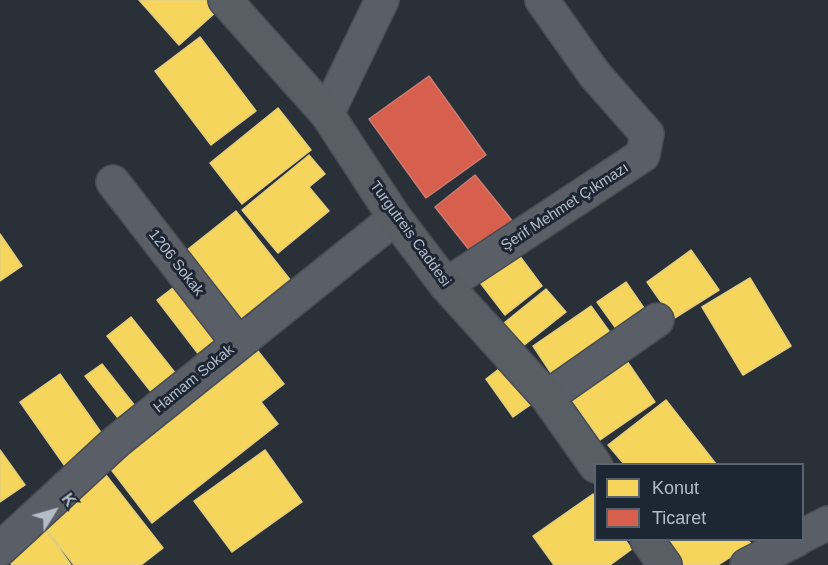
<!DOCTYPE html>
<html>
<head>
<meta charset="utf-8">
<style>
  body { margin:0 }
  #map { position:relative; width:828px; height:565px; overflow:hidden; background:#2a3038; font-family:Helvetica,sans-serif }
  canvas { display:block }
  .legend { position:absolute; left:594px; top:463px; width:210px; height:78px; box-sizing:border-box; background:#1d2633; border:2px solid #59626f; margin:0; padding:8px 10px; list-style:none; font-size:18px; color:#b4bcc9 }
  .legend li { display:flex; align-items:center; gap:12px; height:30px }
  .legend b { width:30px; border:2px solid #59626f }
  .north { position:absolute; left:24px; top:481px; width:60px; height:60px; -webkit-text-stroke:4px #1d2633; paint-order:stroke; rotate:53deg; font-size:16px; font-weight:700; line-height:24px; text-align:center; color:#b4bcc9 }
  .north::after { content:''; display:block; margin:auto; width:21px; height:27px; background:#b4bcc9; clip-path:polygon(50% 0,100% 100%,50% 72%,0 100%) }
</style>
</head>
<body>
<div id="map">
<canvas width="828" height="565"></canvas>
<ul class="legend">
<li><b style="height:16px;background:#f6d55c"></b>Konut</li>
<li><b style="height:16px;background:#d6604d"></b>Ticaret</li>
</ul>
<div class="north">K</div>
</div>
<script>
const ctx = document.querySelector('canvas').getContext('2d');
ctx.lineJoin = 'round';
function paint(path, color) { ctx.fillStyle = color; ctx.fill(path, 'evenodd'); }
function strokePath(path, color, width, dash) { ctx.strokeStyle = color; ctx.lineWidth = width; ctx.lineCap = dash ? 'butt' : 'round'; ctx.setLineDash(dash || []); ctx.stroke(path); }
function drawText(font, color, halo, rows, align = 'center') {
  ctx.font = font + ' Helvetica,sans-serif'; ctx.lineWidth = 6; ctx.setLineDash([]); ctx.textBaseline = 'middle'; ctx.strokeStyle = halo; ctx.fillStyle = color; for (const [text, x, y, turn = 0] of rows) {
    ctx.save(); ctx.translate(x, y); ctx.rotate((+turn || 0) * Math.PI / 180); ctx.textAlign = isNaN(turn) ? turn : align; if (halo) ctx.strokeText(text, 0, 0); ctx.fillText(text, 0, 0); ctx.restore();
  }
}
const homes = new Path2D(`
  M139,0h67l10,12 -37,33z
  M200,37l56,74 -45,34 -56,-74z
  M278,108l33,42 -69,54 -32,-41z
  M309,155l16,19 -16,13 20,24 -51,42 -36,-43z
  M236,211l59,75 -49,38 -59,-74z
  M0,234l22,32 -22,15z
  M513,247l29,39 -37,29 -30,-39z
  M691,250l28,40 -46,29 -26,-37z
  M750,278l41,68 -48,29 -41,-68z
  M182,281l45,60 -24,19 -46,-60z
  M626,282l22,32 -28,20 -23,-32z
  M546,289l20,23 -43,34 -19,-23z
  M591,306l23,32 -59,41 -22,-33z
  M131,317l45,57 -24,19 -45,-57z
  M258,351l26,33 -23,18 17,22 -126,99 -42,-55z
  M620,351l35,51 -55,38 -35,-50z
  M508,362l28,39 -23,16 -27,-38z
  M102,364l37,47 -17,12 -37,-47z
  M60,374l47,67 -40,28 -47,-67z
  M666,400l50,64h-92l-16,-19z
  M0,450l25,35 -25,17z
  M265,450l37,52 -70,50 -38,-51z
  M106,475l57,73 -22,17h-67l-32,-41z
  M593,494l3,4v42h29l7,9 -22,16h-56l-21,-29z
  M43,526l28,39h-59l-8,-10z
  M667,540h81l3,4 -33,21h-35z`);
paint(homes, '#f6d55c');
strokePath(homes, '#e2ce7d', 1.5);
const shops = new Path2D(`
  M429,76l57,79 -60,43 -57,-79z
  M475,175l43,53 -40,33 -43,-54z`);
paint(shops, '#d6604d');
strokePath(shops, '#cc7c72', 1.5);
const street = new Path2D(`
  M327,114l55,-114
  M113,182l125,161
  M446,285l197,-130 4,-21 -52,-59 -53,-75
  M547,397l110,-77
  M802,536l26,-13
  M0,549l117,-108 278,-223
  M747,565l49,-25`);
const secondary = new Path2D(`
  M225,0l102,114 68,104 51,67 101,112 49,69
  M647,540l18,25`);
strokePath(street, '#484c53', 36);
strokePath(secondary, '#484c53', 36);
strokePath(street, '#5a5e66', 33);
strokePath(secondary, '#595d64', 33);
drawText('15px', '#b4bcc9', '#1d2633', [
  ["Şerif Mehmet Çıkmazı",565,207,-33],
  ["Turgutreis Caddesi",410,234,54],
  ["1206 Sokak",176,263,52],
  ["Hamam Sokak",194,379,-39]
]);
</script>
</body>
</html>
